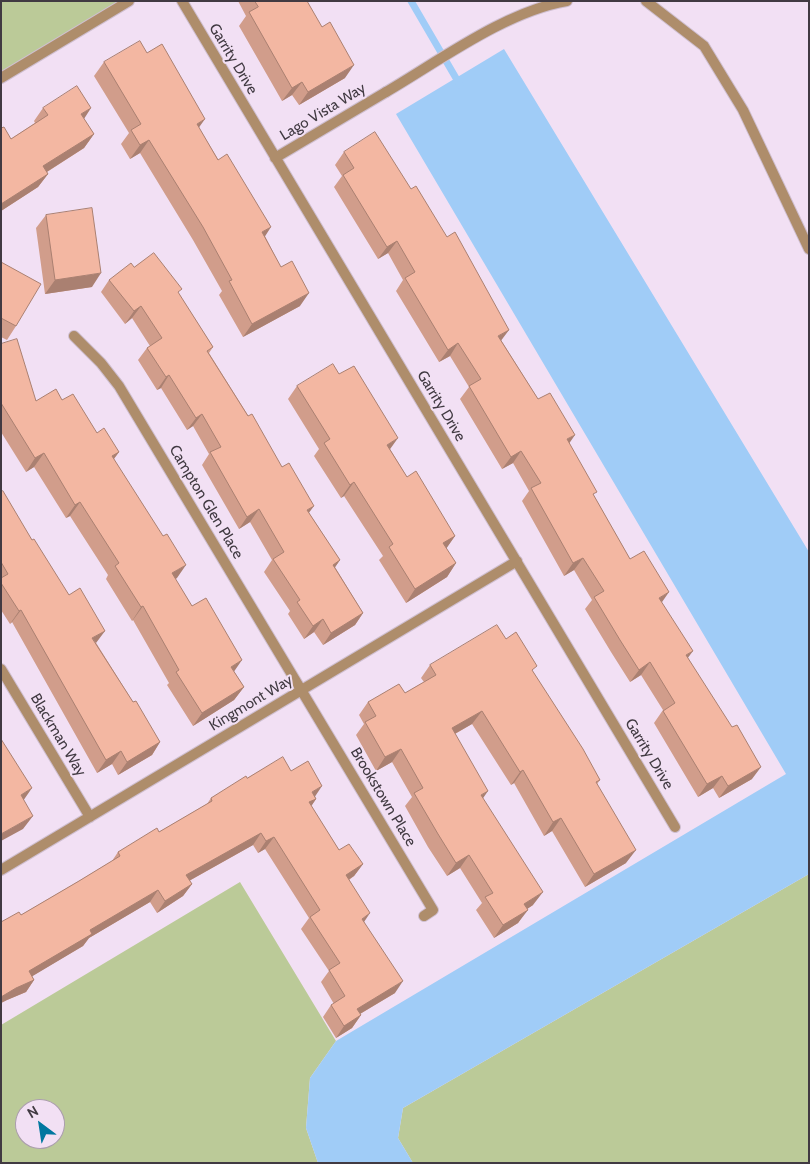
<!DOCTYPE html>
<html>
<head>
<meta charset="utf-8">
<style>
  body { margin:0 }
  #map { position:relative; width:810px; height:1164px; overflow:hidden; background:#f2e0f4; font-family:Cabin,sans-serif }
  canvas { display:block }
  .frame { position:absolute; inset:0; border:2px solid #413a42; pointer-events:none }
  .north { position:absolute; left:15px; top:1099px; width:50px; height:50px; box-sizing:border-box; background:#f2e0f4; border:1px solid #ab9ead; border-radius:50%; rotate:329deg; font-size:14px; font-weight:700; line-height:20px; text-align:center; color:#413a42 }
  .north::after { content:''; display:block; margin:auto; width:18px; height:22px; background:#0177a0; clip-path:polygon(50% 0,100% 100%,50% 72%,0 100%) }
</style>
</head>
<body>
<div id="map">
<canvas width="810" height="1164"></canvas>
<div class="frame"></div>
<div class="north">N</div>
</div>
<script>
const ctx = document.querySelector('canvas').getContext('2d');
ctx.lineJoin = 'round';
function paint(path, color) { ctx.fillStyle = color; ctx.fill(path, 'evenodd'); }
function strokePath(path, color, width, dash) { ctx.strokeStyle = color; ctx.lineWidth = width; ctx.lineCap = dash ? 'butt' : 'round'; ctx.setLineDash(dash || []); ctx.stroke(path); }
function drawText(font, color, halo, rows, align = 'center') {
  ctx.font = font + ' Cabin,sans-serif'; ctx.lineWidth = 4; ctx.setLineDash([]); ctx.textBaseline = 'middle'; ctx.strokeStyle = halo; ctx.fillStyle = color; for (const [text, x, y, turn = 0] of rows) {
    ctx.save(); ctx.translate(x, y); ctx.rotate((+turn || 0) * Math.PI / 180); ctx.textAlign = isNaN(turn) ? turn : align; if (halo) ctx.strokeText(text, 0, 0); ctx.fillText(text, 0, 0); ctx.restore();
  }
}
paint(new Path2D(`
  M1,1h128l-128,77z
  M809,874v289h-396l-15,-25 5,-30z
  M240,882l96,159 -26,37 -4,50 12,35h-317v-138zM25,1109h30v30h-30z`), '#bbca98');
paint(new Path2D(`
  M504,49l305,503v322l-406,234 -5,30 15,25h-95l-12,-35 4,-50 26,-37 450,-267 -390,-660z`), '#a0ccf7');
strokePath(new Path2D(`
  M411,1l49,84`), '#a0ccf7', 7);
const lane = new Path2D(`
  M646,1l58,45 39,64 66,139
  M386,92c53,-31 120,-81 181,-91`);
const street = new Path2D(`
  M182,1l493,826
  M1,78l128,-77
  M275,158l111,-66
  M74,336l27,27 18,23 314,524 -9,6
  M1,669l89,148
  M1,870l516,-309`);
strokePath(lane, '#cfbfd0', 12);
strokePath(street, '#cfbfd0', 12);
strokePath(lane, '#ae8d6b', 10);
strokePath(street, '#ae8d6b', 10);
paint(new Path2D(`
  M238,1h69l38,77 -46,27 -7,-10 -10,6 -43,-75 7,-10z
  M147,53l52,75 66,108 35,70 -57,31 -24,-42 3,-4 -29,-51 -53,-87 -10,6 -9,-15 8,-11 -35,-57 10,-14z
  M43,108l41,11 10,15 -10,14 -37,24 1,2 -10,13 -37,24v-83l10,11 24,-16 -1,-2z
  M344,152l157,188 37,59 31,44 25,53 36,63 31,44 27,55 64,121 -33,19 -6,-10 -15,9 -44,-74 9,-13 -22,-35 -11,7 -19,-30 -26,-43 7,-9 -18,-30 -10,6 -42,-75 7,-10 -16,-28 -11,6 -42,-70 9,-12 -19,-31 -11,6 -43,-71 7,-11 -15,-27 -10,6 -44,-72 8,-11 -7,-11z
  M46,215l46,72 -47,7 -9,-66z
  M1,262l15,64 -9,14 -6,-3z
  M134,267l45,27 34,53 -4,6 100,160 31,47 -5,7 28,46 -8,12 -32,20 -9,-13 -10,7 -16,-25 2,-3 -26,-39 8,-12 -22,-38 -11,7 -37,-64 7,-11 -16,-28 -6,4 -26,-42 -4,2 -19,-30 9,-12 3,-2 -18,-28 -7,6 -24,-32 8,-12z
  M1,344l35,57 26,-1 35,33 22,19 -5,7 63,119 -2,1 17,27 52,81 -10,13 -41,26 -26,-41 2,-2 -36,-63 -1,1 -26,-42 2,-4 -38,-59 -4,2 -32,-51 -8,5 -25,-40z
  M339,374l51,75 17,28 48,59 -9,12 10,15 -9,14 -41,26 -27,-43 4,-4 -39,-60 -3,2 -27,-42 5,-7 -31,-50 9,-13z
  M1,492l31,48 101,162 27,40 -8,13 -34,20 -6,-11 -15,9 -85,-151 -2,2 -9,-14z
  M506,639l27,33 67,108 -3,4 29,79 -41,24 -33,-56 -8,5 -30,-53 -3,2 -39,-61 -17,10 28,65 50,106 -6,4 -9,14 -24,15 -18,-28 6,-7 -22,-35 -13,8 -19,-29 -23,-41 7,-9 -20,-35 -16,9 -20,-36 8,-11 -5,-9 9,-13 37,-9 19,-11 -3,-4 9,-13z
  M291,771l24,25 1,3 -5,7 28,44 24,14 -9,12 -5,4 15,42 31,71 -35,21 1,1 -9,13 -16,10 -13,-21 8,-12 3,-1 -13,-22 8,-11 -28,-42 8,-11 -44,-69 -7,4 -5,-8 -64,36 3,3 -9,12 -26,17 -7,-11 -61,36 -6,8 -51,30 2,4 -8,12 -19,8 -6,3v-81l20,-7 58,-34 33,-20 6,-9 41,-20 48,-28 4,-6 36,-20z`), '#d19d8b');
paint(new Path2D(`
  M354,65l-9,13 -46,27 9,-13z
  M302,82l-10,13 -10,6 10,-13z
  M91,108l-9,14 -1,-8z
  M205,119l-10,14 2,-9z
  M94,134l-10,14 -50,32 9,-14z
  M149,140l-9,13 -10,6 10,-14z
  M48,174l-10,13 -37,24v-7z
  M271,227l-9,14v-9z
  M397,241l-9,12 -10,6 9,-12z
  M101,273l-9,14 -47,7 10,-14z
  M309,293l-9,13 -57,31 9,-13z
  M141,306l-9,12 -7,6 9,-13z
  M509,330l-9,12 -2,-6z
  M458,343l-8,13 -11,6 9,-12z
  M169,375l-8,13 -4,2 9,-13z
  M202,414l-9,12 -6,4 9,-12z
  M575,435l-9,13 1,-9z
  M398,438l-10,14 -1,-7z
  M521,451l-8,12 -11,6 9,-12z
  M119,452l-10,13 3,-9z
  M44,453l-10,14 -8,5 9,-14z
  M354,482l-10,14 -3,2 9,-13z
  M80,502l-10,14 -4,2 9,-13z
  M314,506l-9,12 2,-8z
  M259,509l-9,13 -11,7 8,-12z
  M455,536l-9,13 -3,-6z
  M583,558l-9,12 -10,6 9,-13z
  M340,560l-9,13 2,-8z
  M456,563l-9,14 -41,26 9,-14z
  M186,565l-9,13 -15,8 10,-13z
  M669,592l-9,13 -1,-7z
  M143,606l-10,14 -1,1 9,-14z
  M21,610l-9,12 -2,2 9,-13z
  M363,613l-8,12 -32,20 8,-12z
  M323,619l-9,13 -10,7 9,-13z
  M105,631l-9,12 -4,-5z
  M693,651l-9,12 2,-8z
  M242,660l-9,13 -2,-6z
  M650,662l-9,13 -11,7 9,-12z
  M244,687l-10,13 -41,26 9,-13z
  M482,711l-10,13 -30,17 10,-13z
  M160,742l-8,13 -34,20 9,-13z
  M401,749l-9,13 -16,9 9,-14z
  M121,751l-9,13 -15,9 9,-13z
  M761,767l-9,12 -33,19 9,-12z
  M523,770l-9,13 -3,2 9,-13z
  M722,776l-9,12 -15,9 9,-13z
  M322,786l-8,12 -2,-6z
  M32,788l-9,13 -2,-6z
  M488,791l-9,13 2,-9z
  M316,799l-8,12 1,-9z
  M33,816l-10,13 -22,12v-7z
  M561,818l-9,13 -8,5 9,-14z
  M261,833l-8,12 -75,42 8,-12z
  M274,837l-9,12 -7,4 8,-12z
  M636,850l-10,13 -41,24 9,-13z
  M469,855l-9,13 -13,8 9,-13z
  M363,864l-9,12 -17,11 9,-12z
  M192,884l-9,12 -26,17 8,-12z
  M158,890l-8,12 -61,36 -6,8 -62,37 8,-12 61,-41z
  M543,892l-10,13 -18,12 9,-13z
  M528,910l-10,13 -24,15 9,-13z
  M370,913l-8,12v-6z
  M34,980l-8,12 -19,8 -6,3v-6l15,-9z
  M403,981l-8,12 -47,28 9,-12z
  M361,1015l-9,13 -16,10 8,-12z`), '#aa8071');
const building = new Path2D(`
  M255,1h52l15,26 8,-5 24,43 -46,27 -6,-10 -10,6 -43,-76 9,-5z
  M140,41l7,12 15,-9 43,75 -8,5 21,36 9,-6 44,73 -9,5 19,35 11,-6 17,32 -57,31 -23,-43 3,-1 -29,-53 -54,-87 -9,5 -9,-15 10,-6 -37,-62z
  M77,86l14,22 -10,6 13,20 -51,32 5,8 -47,30v-76l3,-1 7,12 37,-24 -5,-7z
  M375,132l36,57 5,-3 31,51 8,-5 54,98 -11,6 40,63 12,-6 25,42 -8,4 30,53 -4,2 37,65 14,-8 25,41 -10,6 34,53 -7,4 46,72 5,-2 24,42 -33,19 -6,-10 -15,8 -44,-73 12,-8 -25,-41 -11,8 -19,-30 -26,-43 10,-6 -21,-33 -10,5 -42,-75 10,-5 -20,-32 -10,6 -42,-71 12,-7 -23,-36 -10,7 -43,-72 10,-6 -18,-31 -10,6 -44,-72 11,-7 -10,-16z
  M92,208l9,65 -46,7 -9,-65z
  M154,253l28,36 -4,3 35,55 -6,4 41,65 4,-2 30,53 7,-4 25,43 -7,4 33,50 -7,5 30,48 -32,20 -8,-14 -10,7 -16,-24 3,-2 -27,-41 11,-7 -25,-43 -12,8 -37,-65 11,-5 -19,-33 -6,4 -27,-43 -3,2 -19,-29 15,-10 -21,-32 -7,5 -25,-31 22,-17 3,4z
  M1,262l40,22 -25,42 -15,-8z
  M17,339l19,62 20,-12 6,11 11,-6 24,39 7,-5 15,24 -7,4 51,80 4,-2 19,31 -14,8 20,33 14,-8 36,62 -11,7 13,20 -42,26 -26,-41 3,-2 -36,-64 -2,1 -26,-41 4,-3 -39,-61 -5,3 -31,-52 -9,5 -34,-55v-59z
  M333,364l6,10 15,-8 44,72 -11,7 20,32 9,-6 39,65 -12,7 13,20 -41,26 -26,-42 4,-3 -39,-62 -4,3 -26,-42 6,-4 -33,-53z
  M3,491l29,49 2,-1 35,56 11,-7 25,43 -13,7 41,64 3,-1 24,41 -33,20 -6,-11 -15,9 -85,-150 -2,1 -18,-28v-5l7,-4 -7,-12v-70z
  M497,625l9,14 10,-7 21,34 -5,4 51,79 17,31 -4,2 40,68 -42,24 -33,-56 -8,4 -30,-52 -3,2 -38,-61 -30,17 36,63 -7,4 62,97 -19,12 4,6 -25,15 -18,-28 8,-4 -24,-38 -13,8 -18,-29 -24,-41 9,-5 -22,-39 -16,8 -20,-35 11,-6 -8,-14 31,-18 6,9 31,-18 -6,-10z
  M1,739l31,49 -11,7 12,21 -32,18z
  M283,757l8,14 17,-10 14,25 -10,6 4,7 -7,3 30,48 10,-6 14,20 -17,11 24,38 -8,6 41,62 -46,28 4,6 -17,11 -13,-21 14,-9 -16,-26 11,-7 -30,-46 10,-7 -46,-73 -8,4 -5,-8 -75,42 6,9 -27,17 -7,-11 -68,40 2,4 -63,37 5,9 -18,8 -15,9v-75l18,-10 2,3 58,-34 41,-25 -2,-4 39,-24 2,4 53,-31 -1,-3 35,-22 1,2z`);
paint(building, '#f3b7a2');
strokePath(building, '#aa8071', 1);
drawText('15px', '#413a42', '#f2e0f4', [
  ["Garrity Drive",233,59,59],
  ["Lago Vista Way",323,112,-31],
  ["Garrity Drive",441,406,59],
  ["Campton Glen Place",206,502,59],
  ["Kingmont Way",251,703,-31],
  ["Blackman Way",58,735,59],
  ["Garrity Drive",649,754,59],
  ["Brookstown Place",383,797,59]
]);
</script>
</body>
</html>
